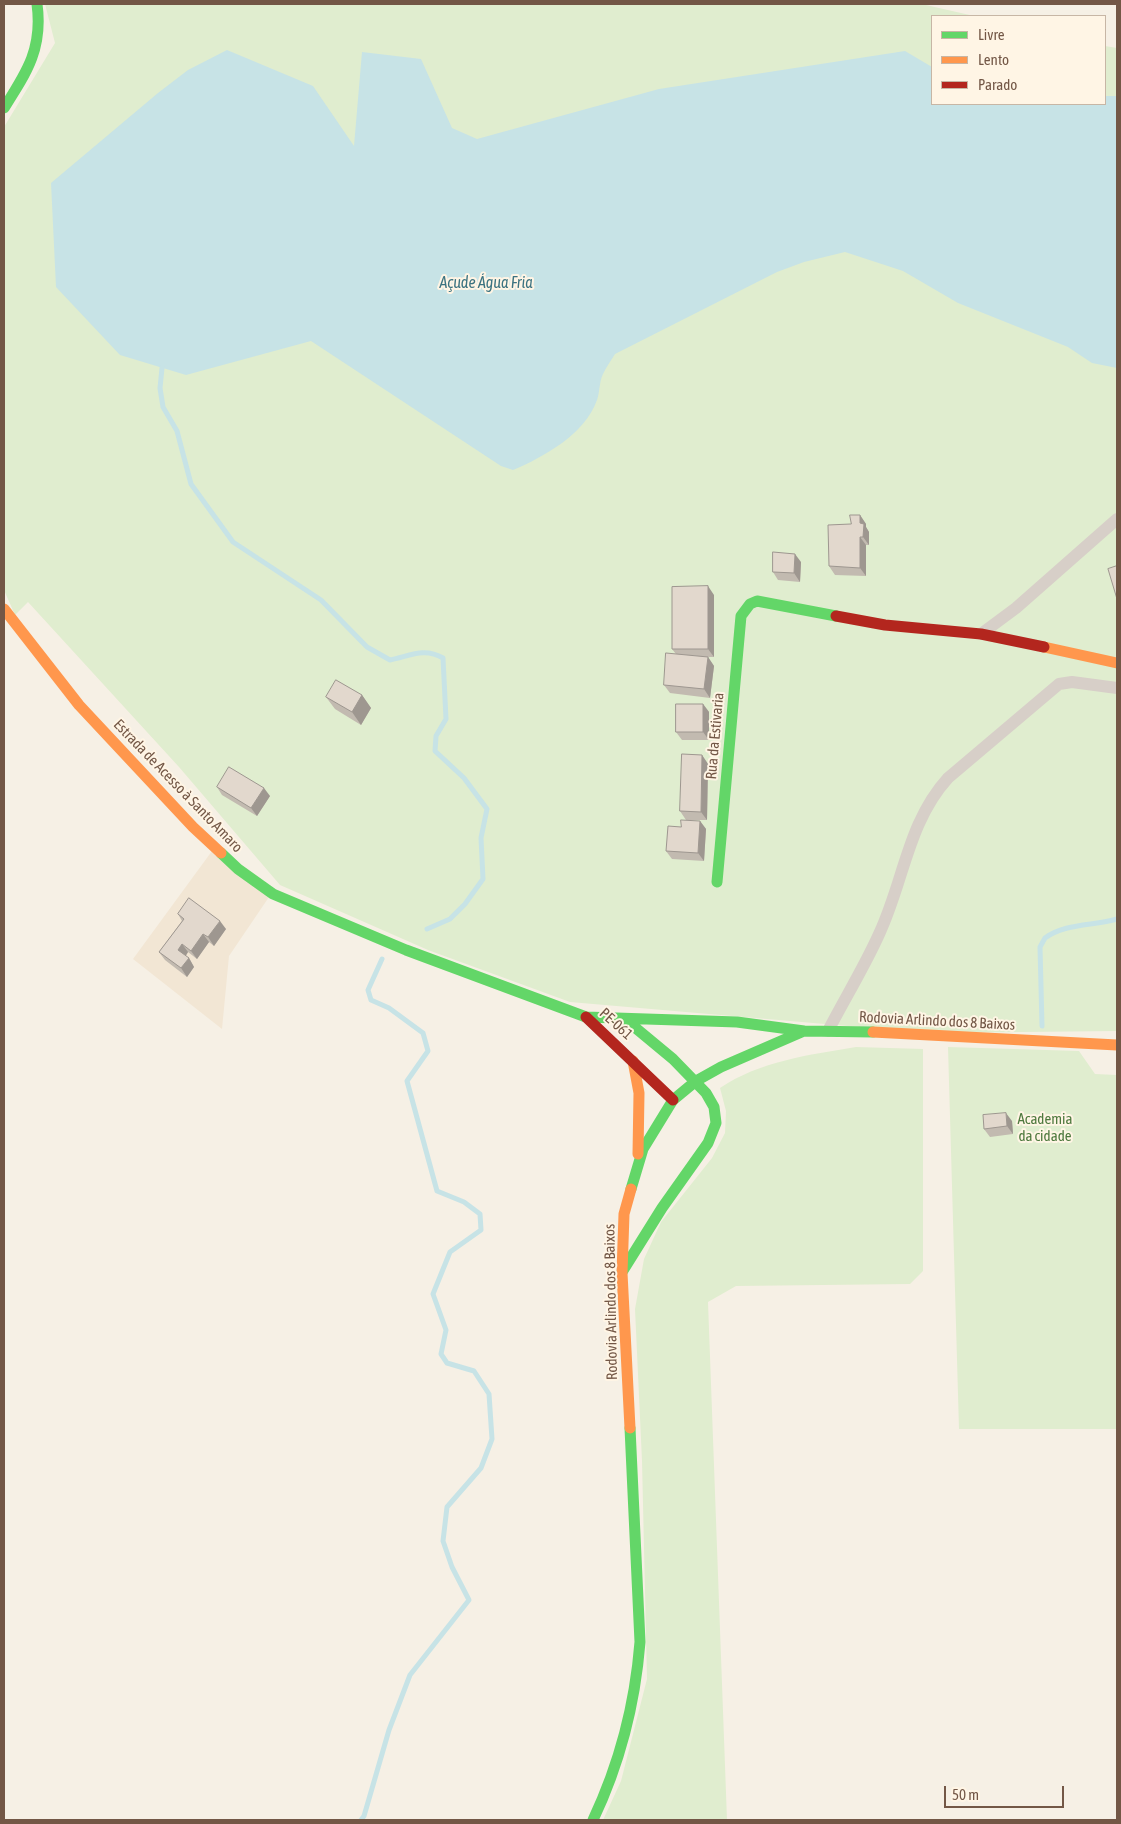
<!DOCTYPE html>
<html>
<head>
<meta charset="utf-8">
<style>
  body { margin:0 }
  #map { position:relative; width:1121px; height:1824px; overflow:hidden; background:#f6f0e5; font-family:"Asap Condensed",sans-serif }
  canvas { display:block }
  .frame { position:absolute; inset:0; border:5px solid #735746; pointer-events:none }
  .legend { position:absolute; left:931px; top:15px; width:175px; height:90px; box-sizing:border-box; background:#fff5e5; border:1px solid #c7b6a5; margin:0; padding:6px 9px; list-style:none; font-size:15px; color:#735746 }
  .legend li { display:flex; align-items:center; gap:10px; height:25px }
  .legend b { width:25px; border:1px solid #c7b6a5 }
  .scale { position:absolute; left:944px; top:1786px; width:120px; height:22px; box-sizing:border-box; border:2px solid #735746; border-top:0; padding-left:6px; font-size:15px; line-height:18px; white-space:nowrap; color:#735746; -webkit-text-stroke:4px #fff5e5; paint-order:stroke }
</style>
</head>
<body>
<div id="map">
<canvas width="1121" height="1824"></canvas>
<div class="frame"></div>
<ul class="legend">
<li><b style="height:6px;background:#63d668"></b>Livre</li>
<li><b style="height:6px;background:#ff974d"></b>Lento</li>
<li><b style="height:6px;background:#b3261e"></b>Parado</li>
</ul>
<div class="scale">50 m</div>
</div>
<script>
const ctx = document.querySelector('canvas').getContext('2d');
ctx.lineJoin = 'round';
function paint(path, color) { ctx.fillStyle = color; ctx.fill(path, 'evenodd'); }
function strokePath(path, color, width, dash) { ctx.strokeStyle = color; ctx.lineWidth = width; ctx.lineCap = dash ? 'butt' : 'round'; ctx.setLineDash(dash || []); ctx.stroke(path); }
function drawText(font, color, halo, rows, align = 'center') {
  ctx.font = font + ' "Asap Condensed",sans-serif'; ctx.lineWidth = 4; ctx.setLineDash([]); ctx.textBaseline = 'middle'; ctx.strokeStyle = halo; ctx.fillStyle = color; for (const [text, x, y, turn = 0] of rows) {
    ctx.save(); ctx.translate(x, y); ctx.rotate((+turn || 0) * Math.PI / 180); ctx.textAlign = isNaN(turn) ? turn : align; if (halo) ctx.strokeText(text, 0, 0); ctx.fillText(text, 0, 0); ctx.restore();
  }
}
paint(new Path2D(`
  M212,851l57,46 -40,59 -7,73 -89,-70z`), '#f2e6d4');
paint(new Path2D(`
  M45,4l881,1 48,11h-42v88h173v-58l12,2v983l-188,2 -359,-31 -142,-52 -148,-65 -101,-118 -151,-165 -13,13 -11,-25v-463l51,-84z
  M856,1047l67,2v222l-13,13 -174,2 -28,16 19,518h-124l18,-39 26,-102 -5,-218 -7,-152 9,-50 17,-37 51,-64 13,-25 1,-22 -6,-23c40,-27 89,-33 136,-41z
  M948,1047l131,4 16,23 22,1v354h-158z`), '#e0edcf');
paint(new Path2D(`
  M227,50l86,36 41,60 8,-94 59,7 31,69 25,11 182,-50 246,-38 27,16v37h173v-8h12v272l-25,-5 -24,-16 -110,-44 -55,-32 -58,-19 -41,10 -27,10 -162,82c-4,7 -9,13 -12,20 -4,8 -3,18 -6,26 -12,34 -53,57 -84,70l-12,-4 -190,-125 -125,34 -66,-20 -64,-68 -5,-104 107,-90 30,-23z`), '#c7e3e6');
strokePath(new Path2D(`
  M162,368l-2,20 3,19 14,24 14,53 42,58 88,58 46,47 23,13c20,-4 34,-13 53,-2l3,61 -10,17 -1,15 29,27 23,31 -6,29 2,41 -18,25 -15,15 -23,10
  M1042,1026l-2,-79 5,-9c20,-15 49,-12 72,-19
  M361,1820l3,-4 25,-86 21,-55 59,-75 -17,-33 -9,-26 4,-34 34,-39 11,-29 -3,-45 -15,-23 -27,-8 -6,-9 5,-24 -13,-36 17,-42 31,-22 -1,-16 -16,-12 -27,-11 -30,-110 21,-30 -5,-18 -34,-25 -18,-8 -3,-10 14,-31`), '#c7e3e6', 5);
strokePath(new Path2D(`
  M981,634l35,-26 101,-89
  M828,1031c17,-33 37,-65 52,-99 24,-52 28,-110 68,-154l111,-94 13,-2 45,6`), '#d7cfc8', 12);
strokePath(new Path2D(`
  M4,108c23,-36 39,-60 33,-104
  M221,853l17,16 35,25 133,56 180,67 151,5 67,9
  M717,882l24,-266 9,-12 7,-3 79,15
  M631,1189l12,-40 30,-49 23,-19 25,-14 83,-36 69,1
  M622,1272l40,-64 46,-65 8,-20 -2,-16 -8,-14 -33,-34 -47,-39
  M593,1820c27,-57 42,-115 47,-178l-10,-214`), '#63d668', 11);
strokePath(new Path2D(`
  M4,609l75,96 114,122 28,26
  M1044,647l73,16
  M873,1032l244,13
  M633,1061l6,32 -1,61
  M630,1428l-8,-155 2,-59 7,-25`), '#ff974d', 11);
strokePath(new Path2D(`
  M836,616l49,9 96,9 63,13
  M586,1017l87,83`), '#b3261e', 11);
paint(new Path2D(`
  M860,515l6,9v3l3,5v13h-3v31l-31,-1 -6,-9 22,-42z
  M801,562l-1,20 -22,-2 -5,-8z
  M714,595v62h-6l6,9 -4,32 -40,-5 -6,-8 12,-31 -4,-5z
  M362,695l9,13 -10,17 -26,-16 -9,-12z
  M703,704l6,8v28h-27l-6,-8z
  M702,755l6,9 -1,56h-21l-6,-9z
  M217,787l53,9 -13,20 -35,-21z
  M700,821l6,8 -2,32 -32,-2 -6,-8 15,-24z
  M178,914l48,15 -12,17 -5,-4 -12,17 -9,-7 -2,4 3,2 5,9 -7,10 -22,-17 -6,-8 23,-31z
  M1012,1121l1,13 -23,3 -6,-8z`), '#c2bab0');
paint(new Path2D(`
  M860,515l6,9v3l3,5v13l-6,-8 -3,-14z
  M860,537l6,8v31l-6,-8z
  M795,554l6,8 -1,20 -6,-9z
  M708,586l6,9v62l-6,-8z
  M708,657l6,9 -4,32 -6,-9z
  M362,695l9,13 -10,17 -9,-13z
  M703,704l6,8v28l-6,-8z
  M702,755l6,9 -1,56 -6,-8z
  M264,788l6,8 -13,20 -6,-8z
  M700,821l6,8 -2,32 -6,-8z
  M220,921l6,8 -12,17 -6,-9z
  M203,934l6,8 -12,17 -6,-8z
  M182,944l6,8 -4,6 -6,-8z
  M189,958l5,9 -7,10 -6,-9z
  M1006,1113l6,8 1,13 -6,-8z`), '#9e9790');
const building = new Path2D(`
  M850,515h10v8l4,1 -1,13h-3v31l-31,-2 -1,-41 23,-1z
  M773,552l22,2 -1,19 -21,-1z
  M1117,566v33l-9,-30z
  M708,586v63h-36v-62z
  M666,653l42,4 -4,32 -40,-4z
  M336,680l26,15 -10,17 -26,-15z
  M676,704h27v28h-27z
  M682,754l20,1 -1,57 -21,-1z
  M229,767l35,21 -13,20 -34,-21z
  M681,820l19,1 -2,32 -32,-2 2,-25 13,1z
  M189,898l31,23 -12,16 -5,-3 -12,17 -9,-7 -4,6 11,8 -8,10 -22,-16 25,-33 -6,-5z
  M1006,1113l1,13 -23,3 -1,-14z`);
paint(building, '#e2d8cd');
strokePath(building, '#9e9790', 1);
drawText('15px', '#735746', '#fff5e5', [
  ["Rua da Estivaria",715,736,-85],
  ["Estrada de Acesso à Santo Amaro",178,786,46],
  ["Rodovia Arlindo dos 8 Baixos",937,1021,3],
  ["PE-061",616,1024,42],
  ["Rodovia Arlindo dos 8 Baixos",611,1302,-91]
]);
drawText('15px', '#4e793e', '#fff5e5', [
  ["Academia",1045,1119],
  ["da cidade",1045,1136]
]);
drawText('italic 16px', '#3c7381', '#fff5e5', [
  ["Açude Água Fria",486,283]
]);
</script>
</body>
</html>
